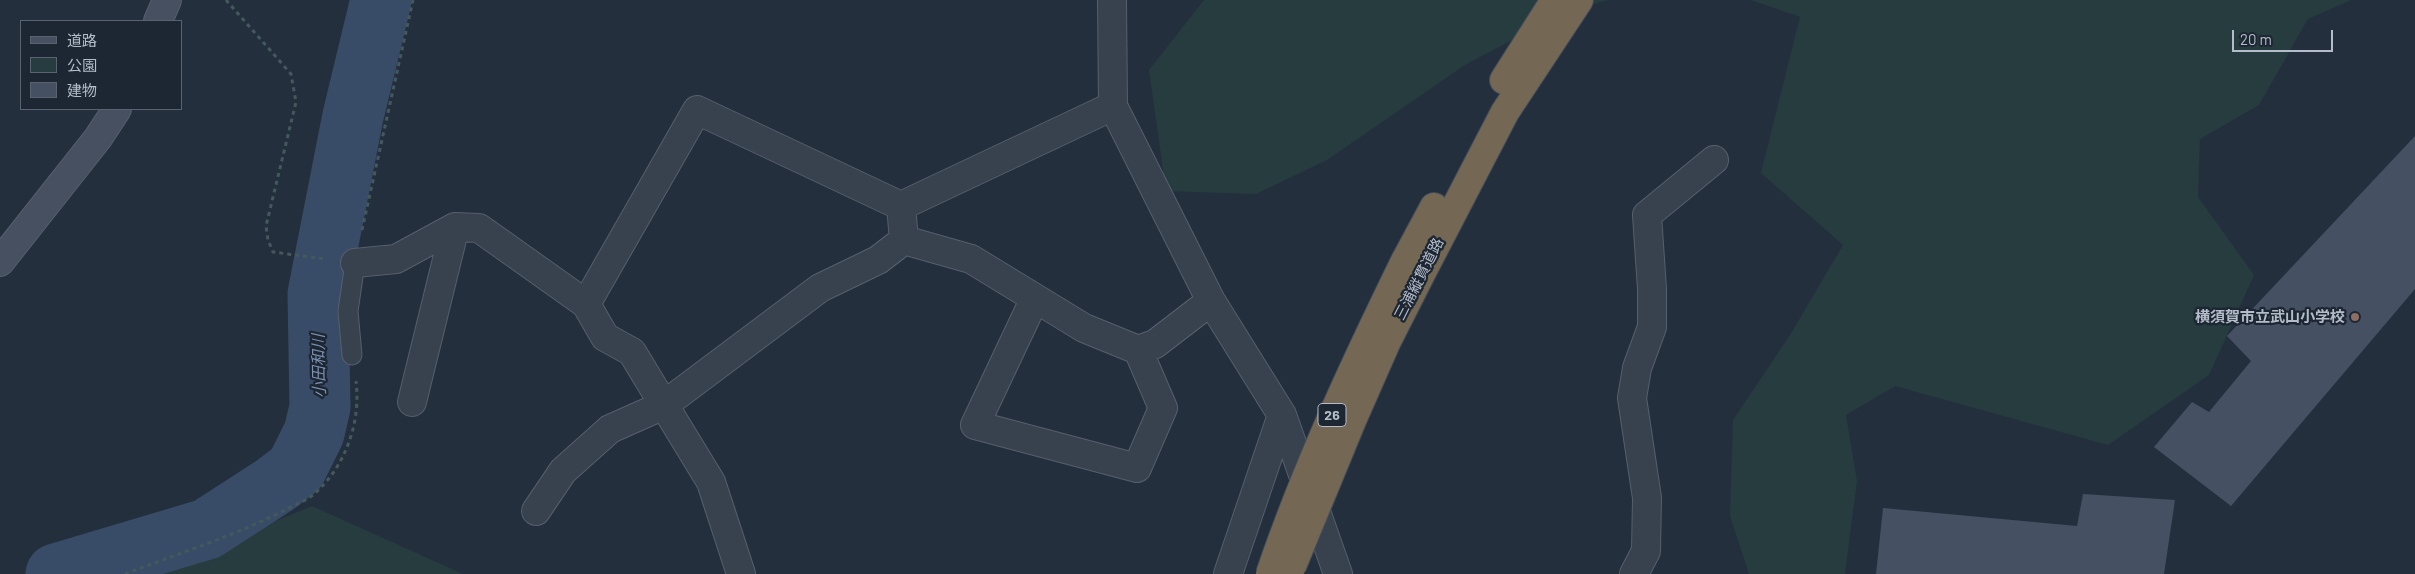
<!DOCTYPE html>
<html>
<head>
<meta charset="utf-8">
<style>
  body { margin:0 }
  #map { position:relative; width:2415px; height:574px; overflow:hidden; background:#242f3e; font-family:Barlow,"Noto Sans JP",sans-serif }
  canvas { display:block }
  .legend { position:absolute; left:20px; top:20px; width:162px; height:90px; box-sizing:border-box; background:#1d2633; border:1px solid #59626f; margin:0; padding:6px 9px; list-style:none; font-size:15px; color:#b4bcc9 }
  .legend li { display:flex; align-items:center; gap:10px; height:25px }
  .legend b { width:25px; border:1px solid #59626f }
  .scale { position:absolute; left:2232px; top:30px; width:101px; height:22px; box-sizing:border-box; border:2px solid #b4bcc9; border-top:0; padding-left:6px; font-size:15px; line-height:18px; white-space:nowrap; color:#b4bcc9; -webkit-text-stroke:4px #1d2633; paint-order:stroke }
</style>
</head>
<body>
<div id="map">
<canvas width="2415" height="574"></canvas>
<ul class="legend">
<li><b style="height:6px;background:#465061"></b>道路</li>
<li><b style="height:14px;background:#263c3f"></b>公園</li>
<li><b style="height:14px;background:#455162"></b>建物</li>
</ul>
<div class="scale">20 m</div>
</div>
<script>
const ctx = document.querySelector('canvas').getContext('2d');
ctx.lineJoin = 'round';
function paint(path, color) { ctx.fillStyle = color; ctx.fill(path, 'evenodd'); }
function strokePath(path, color, width, dash) { ctx.strokeStyle = color; ctx.lineWidth = width; ctx.lineCap = dash ? 'butt' : 'round'; ctx.setLineDash(dash || []); ctx.stroke(path); }
function drawText(font, color, halo, rows, align = 'center') {
  ctx.font = font + ' Barlow,"Noto Sans JP",sans-serif'; ctx.lineWidth = 4.5; ctx.setLineDash([]); ctx.textBaseline = 'middle'; ctx.strokeStyle = halo; ctx.fillStyle = color; for (const [text, x, y, turn = 0] of rows) {
    ctx.save(); ctx.translate(x, y); ctx.rotate((+turn || 0) * Math.PI / 180); ctx.textAlign = isNaN(turn) ? turn : align; if (halo) ctx.strokeText(text, 0, 0); ctx.fillText(text, 0, 0); ctx.restore();
  }
}
paint(new Path2D(`
  M1204,0h404l-41,11 -102,54 -138,95 -71,34 -90,-3 -17,-121z
  M1751,0h600l-43,19 -49,86 -59,34 -2,58 56,78 -45,100 -101,70 -213,-59 -49,29 11,66 -12,93h-96l-19,-58 3,-96 57,-85 53,-90 -82,-72 39,-156z
  M312,506l151,68h-316z`), '#263c3f');
strokePath(new Path2D(`
  M56,574l151,-45 68,-44 21,-16 18,-36 6,-26 -2,-113 35,-178 28,-116`), '#394c67', 61);
paint(new Path2D(`
  M2415,136v153l-184,217 -77,-59 38,-45 17,10 42,-51 -24,-25z
  M2083,494l92,6 -11,74h-288l7,-66 194,18z`), '#455162');
const lane = new Path2D(`
  M352,355l-4,-44 7,-48`);
const street = new Path2D(`
  M1112,0l1,106 98,195 71,114 56,159
  M904,240l67,19 113,69 54,22 17,-6 56,-43
  M355,263l41,-4 59,-32 24,1 107,76 19,33 27,15 32,53 -54,24 -47,42 -27,40
  M1035,298l-60,127 162,43 26,-60 -25,-58
  M586,304l111,-194 204,96
  M412,402l43,-175
  M741,574l-30,-92 -47,-77 156,-117 58,-28 26,-20 -3,-34 212,-100
  M1228,574l54,-159
  M1634,574l12,-23 1,-53 -15,-100 5,-30 15,-41v-38l-5,-74 67,-55`);
const secondary = new Path2D(`
  M158,21l9,-21
  M0,262l98,-124 19,-29`);
const highway = new Path2D(`
  M1504,80l51,-80
  M1405,261l29,-54
  M1424,268l81,-156 74,-112`);
strokePath(lane, '#565f6c', 21);
strokePath(street, '#565f6c', 30);
strokePath(secondary, '#565f6c', 30);
strokePath(highway, '#434c59', 30);
strokePath(new Path2D(`
  M226,0l65,74 5,28 -30,124 2,14 5,12 52,7
  M362,230l51,-230
  M125,574c52,-20 106,-37 156,-62 10,-6 24,-10 33,-18 32,-28 47,-72 42,-113`), '#44595c', 3, [4, 4]);
strokePath(lane, '#38414e', 19);
strokePath(street, '#38414e', 28);
strokePath(secondary, '#465061', 28);
strokePath(highway, '#746855', 28);
const highwayBridge = new Path2D(`
  M1292,566l61,-148 33,-75 38,-75
  M1270,574c37,-108 85,-211 135,-313`);
strokePath(highwayBridge, '#434c59', 30, []);
strokePath(highwayBridge, '#746855', 28);
for (const [x, y, r, color] of [
  [2355,317,5,"#8d6e63"]
]) { const dot = new Path2D(); dot.arc(x, y, r, 0, 2 * Math.PI); ctx.fillStyle = color; ctx.fill(dot); strokePath(dot, '#1d2633', 2); }
for (const [x, y, w] of [
  [1332,415,28]
]) { const box = new Path2D(); box.roundRect(x - w / 2, y - 11.5, w, 23, 4); ctx.fillStyle = '#1d2633'; ctx.fill(box); strokePath(box, '#b4bcc9', 1); }
drawText('bold 14px', '#b4bcc9', null, [
  ["26",1332,415]
]);
drawText('15px', '#b4bcc9', '#1d2633', [
  ["三浦縦貫道路",1419,279,-63]
]);
drawText('bold 15px', '#b4bcc9', '#1d2633', [
  ["横須賀市立武山小学校",2345,317]
], 'right');
drawText('italic 16px', '#7c92b1', '#1d2633', [
  ["小田和川",319,366,-91]
]);
</script>
</body>
</html>
